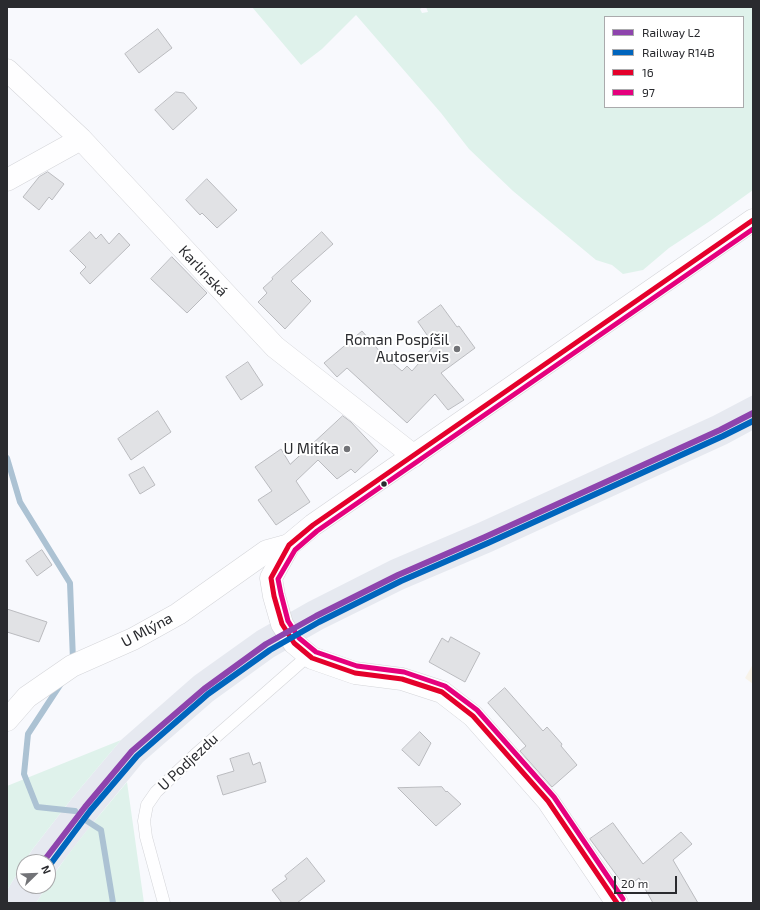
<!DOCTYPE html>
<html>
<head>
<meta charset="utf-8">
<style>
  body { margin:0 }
  #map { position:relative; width:760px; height:910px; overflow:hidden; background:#f8f9fd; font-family:"Exo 2",sans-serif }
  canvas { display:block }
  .frame { position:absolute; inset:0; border:8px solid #2a2b2f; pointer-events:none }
  .legend { position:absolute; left:604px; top:16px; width:140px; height:92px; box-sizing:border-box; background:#fff; border:1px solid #aaaaac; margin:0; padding:5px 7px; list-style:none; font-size:12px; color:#2a2b2f }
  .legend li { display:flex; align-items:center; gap:8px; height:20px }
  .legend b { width:20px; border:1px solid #aaaaac }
  .north { position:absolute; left:16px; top:854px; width:40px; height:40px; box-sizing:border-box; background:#fff; border:1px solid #aaaaac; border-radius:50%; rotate:67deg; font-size:11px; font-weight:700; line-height:16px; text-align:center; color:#2a2b2f }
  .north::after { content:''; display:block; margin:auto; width:14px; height:18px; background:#727377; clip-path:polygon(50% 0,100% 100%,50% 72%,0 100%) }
  .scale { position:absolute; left:614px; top:876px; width:63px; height:18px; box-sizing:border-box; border:2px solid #2a2b2f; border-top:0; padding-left:5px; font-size:12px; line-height:14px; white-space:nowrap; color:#2a2b2f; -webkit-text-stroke:3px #fff; paint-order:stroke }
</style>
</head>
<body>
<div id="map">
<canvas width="760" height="910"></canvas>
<div class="frame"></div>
<ul class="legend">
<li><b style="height:5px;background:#8e44ad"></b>Railway L2</li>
<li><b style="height:5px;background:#0065bd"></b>Railway R14B</li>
<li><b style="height:5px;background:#e4002b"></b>16</li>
<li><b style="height:5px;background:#e5007d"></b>97</li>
</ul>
<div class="north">N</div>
<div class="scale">20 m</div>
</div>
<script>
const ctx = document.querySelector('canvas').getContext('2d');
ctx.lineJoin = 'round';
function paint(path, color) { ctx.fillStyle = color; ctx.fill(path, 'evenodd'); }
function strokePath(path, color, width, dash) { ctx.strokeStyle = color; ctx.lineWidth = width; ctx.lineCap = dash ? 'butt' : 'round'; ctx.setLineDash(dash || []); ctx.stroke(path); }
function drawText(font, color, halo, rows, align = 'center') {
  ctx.font = font + ' "Exo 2",sans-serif'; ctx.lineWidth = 4; ctx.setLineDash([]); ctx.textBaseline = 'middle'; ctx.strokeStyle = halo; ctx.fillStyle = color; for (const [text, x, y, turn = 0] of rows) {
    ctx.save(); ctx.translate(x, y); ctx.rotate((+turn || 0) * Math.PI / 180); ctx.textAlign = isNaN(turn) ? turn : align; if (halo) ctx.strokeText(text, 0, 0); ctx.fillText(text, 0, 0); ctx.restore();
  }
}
paint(new Path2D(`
  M753,664v20l-8,-6z`), '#f8f3e9');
paint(new Path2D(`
  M753,395v35l-26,14 -236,108 -87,37 -81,40 -49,28 -61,44 -70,61 -51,62 -34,44 -10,16v-22h-23l7,-12 41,-53 48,-57 73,-64 63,-45 51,-29 83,-42 87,-37 235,-107z
  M24,863v23h23l-11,17h-29v-13z`), '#e6e9f0');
paint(new Path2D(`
  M252,7h171l-3,2 2,4 6,-1 -2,-5h327v183l-43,31 -41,27 -26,22 -20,4 -11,-9 -16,-5 -83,-69 -44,-42 -28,-36 -85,-98 -34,34 -21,16zM605,17h138v90h-138z
  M121,740l-48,57 -41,53 -25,40v-104z
  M127,782l17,121h-108l11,-17h1v-2c23,-37 52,-69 79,-102z`), '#dff2eb');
strokePath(new Path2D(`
  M7,458l13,44 50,81 3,77
  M62,682l-34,52 -4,40 13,33 38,4
  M87,821l14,9 12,73`), '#acc2d3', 6);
const building = new Path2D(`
  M158,29l14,19 -33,25 -14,-19z
  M176,92l8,1 13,15 -24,22 -18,-20z
  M48,172l16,12 -12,16 -3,-3 -10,13 -16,-13 16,-20z
  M207,179l30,31 -20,18 -15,-15 -2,2 -14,-15z
  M90,232l6,7 5,-5 8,10 10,-11 11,12 -40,39 -10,-11 6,-6 -16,-16z
  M322,232l11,12 -42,37 20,20 -26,28 -27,-27 9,-9 -4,-5 10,-9 -1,-1z
  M172,257l35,36 -20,20 -36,-34z
  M441,305l16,22 2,-1 16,22 -34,25 23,27 -16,10 -13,-16 -28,29 -60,-55 -10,9 -13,-14 38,-32 20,23 20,17 5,-5 5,5 21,-24 -1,-1 2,-1 -16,-23z
  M248,362l15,23 -22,15 -15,-23z
  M158,411l13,21 -40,28 -13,-21z
  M343,416l8,6 27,29 -23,22 -4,-4 -14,10 -19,-19 -22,21 14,21 -34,23 -18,-25 14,-9 -17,-24 26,-18 9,15z
  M144,467l11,18 -15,9 -11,-19z
  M42,550l10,15 -15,11 -11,-15z
  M7,609l40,13 -8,20 -32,-10z
  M451,637l29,16 -15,29 -36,-20 13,-24 6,4z
  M505,688l38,43 4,-4 15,17 -1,2 16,19 -25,22 -32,-36 6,-5 -38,-43z
  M420,732l11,11 -12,23 -17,-16z
  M249,753l4,12 7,-3 6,20 -43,13 -6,-19 17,-5 -4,-12z
  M442,787l4,5 1,-1 14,13 -25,22 -38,-38z
  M613,823l30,41 38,-32 11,12 -19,16 25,43h-45l-14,-25 -13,10 -36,-49z
  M307,858l18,23 -28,22h-15l-10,-13 15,-11 -2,-3z`);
paint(building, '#e1e2e5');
strokePath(building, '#babbbf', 1);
const service = new Path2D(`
  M164,903l-18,-66 -2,-16 3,-16 9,-13 39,-37 114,-100`);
const minor = new Path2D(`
  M7,70l74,69 194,208 139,109
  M7,180l74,-41
  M7,720l20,-23 45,-31 61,-27 45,-25 89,-63 22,-6`);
const tertiary = new Path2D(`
  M617,903l-69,-102 -75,-85 -31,-24 -40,-13 -47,-6 -43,-15 -18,-15 -12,-19 -8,-28 -3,-18 18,-33 24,-20 440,-305`);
strokePath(service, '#d4d5d9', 13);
strokePath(minor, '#d4d5d9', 23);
strokePath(tertiary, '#d4d5d9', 23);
strokePath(service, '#fefeff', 12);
strokePath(minor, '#fefeff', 22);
strokePath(tertiary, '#fefeff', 22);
strokePath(new Path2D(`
  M617,903l-69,-102 -75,-85 -31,-24 -40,-13 -47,-6 -43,-15 -18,-15 -12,-19 -8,-28 -3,-18 18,-33 24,-20 440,-305`), '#e4002b', 5);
strokePath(new Path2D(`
  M623,899l-69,-102 -77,-87 -32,-24 -41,-14 -47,-6 -41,-14 -17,-14 -11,-17 -7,-27 -3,-15 17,-29 22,-19 436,-302`), '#e5007d', 5);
strokePath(new Path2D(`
  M43,862l42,-55 47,-56 72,-62 62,-45 50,-28 82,-41 87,-38 235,-107 33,-17`), '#8e44ad', 6);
strokePath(new Path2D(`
  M49,866l41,-55 47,-55 71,-62 62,-44 49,-28 82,-41 87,-38 235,-107 30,-15`), '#0065bd', 6);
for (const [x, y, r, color] of [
  [457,349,4,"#727377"],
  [347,449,4,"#727377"],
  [384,484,3.5,"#2a2b2f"]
]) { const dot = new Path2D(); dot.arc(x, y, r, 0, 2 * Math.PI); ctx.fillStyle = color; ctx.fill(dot); strokePath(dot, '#fff', 1.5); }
drawText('15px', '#2a2b2f', '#fff', [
  ["Karlinská",203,271,47],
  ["U Mlýna",147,630,-28],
  ["U Podjezdu",188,762,-43]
]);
drawText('15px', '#2a2b2f', '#fff', [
  ["Roman Pospíšil",449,340],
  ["Autoservis",449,357],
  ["U Mitíka",339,449]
], 'right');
</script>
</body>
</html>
